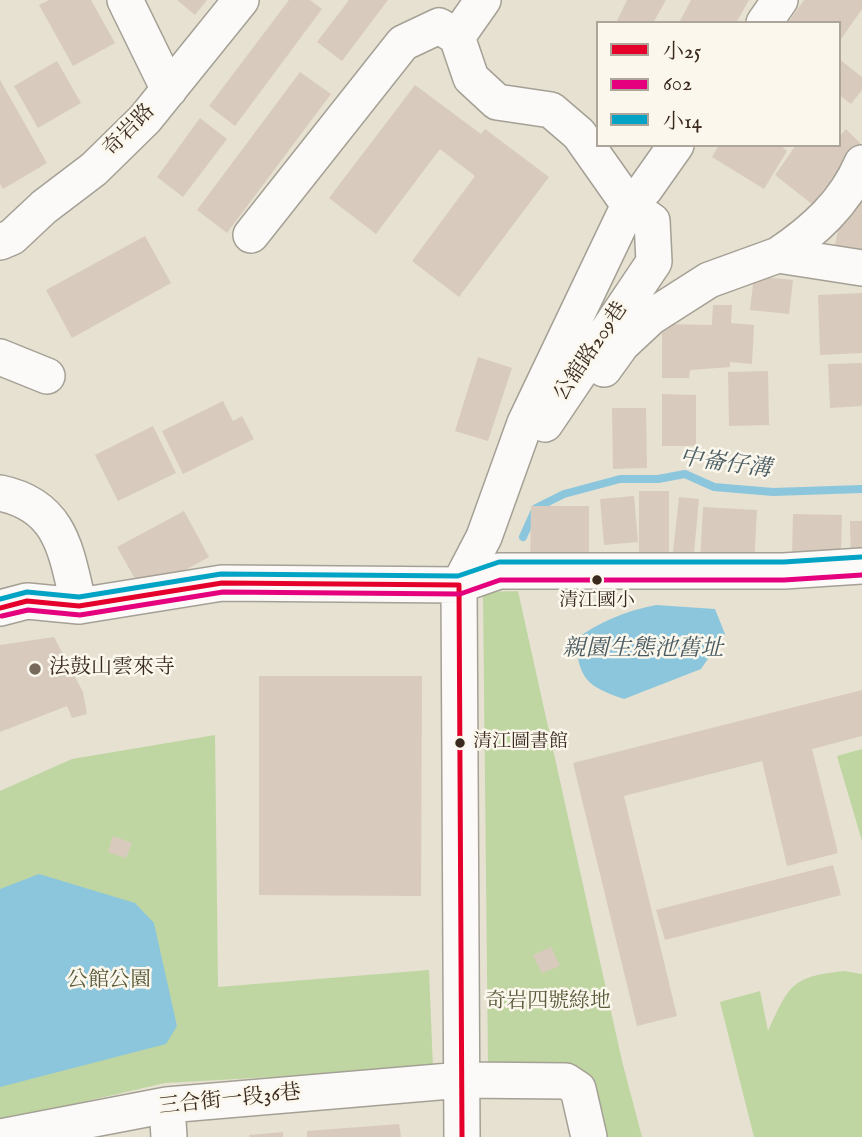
<!DOCTYPE html>
<html>
<head>
<meta charset="utf-8">
<style>
  body { margin:0 }
  #map { position:relative; width:862px; height:1137px; overflow:hidden; background:#e6e1d1; font-family:"IM FELL English","Noto Serif TC",serif }
  canvas { display:block }
  .legend { position:absolute; left:596px; top:21px; width:245px; height:126px; box-sizing:border-box; background:#fbf7ec; border:2px solid #aea59a; margin:0; padding:9px 12px; list-style:none; font-size:21px; color:#3b2a1e }
  .legend li { display:flex; align-items:center; gap:14px; height:35px }
  .legend b { width:35px; border:2px solid #aea59a }
</style>
</head>
<body>
<div id="map">
<canvas width="862" height="1137"></canvas>
<ul class="legend">
<li><b style="height:9px;background:#e4002b"></b>小25</li>
<li><b style="height:9px;background:#e5007d"></b>602</li>
<li><b style="height:9px;background:#03a3c5"></b>小14</li>
</ul>
</div>
<script>
const ctx = document.querySelector('canvas').getContext('2d');
ctx.lineJoin = 'round';
function paint(path, color) { ctx.fillStyle = color; ctx.fill(path, 'evenodd'); }
function strokePath(path, color, width, dash) { ctx.strokeStyle = color; ctx.lineWidth = width; ctx.lineCap = dash ? 'butt' : 'round'; ctx.setLineDash(dash || []); ctx.stroke(path); }
function drawText(font, color, halo, rows, align = 'center') {
  ctx.font = font + ' "IM FELL English","Noto Serif TC",serif'; ctx.lineWidth = 5; ctx.setLineDash([]); ctx.textBaseline = 'middle'; ctx.strokeStyle = halo; ctx.fillStyle = color; for (const [text, x, y, turn = 0] of rows) {
    ctx.save(); ctx.translate(x, y); ctx.rotate((+turn || 0) * Math.PI / 180); ctx.textAlign = isNaN(turn) ? turn : align; if (halo) ctx.strokeText(text, 0, 0); ctx.fillText(text, 0, 0); ctx.restore();
  }
}
paint(new Path2D(`
  M518,591l104,470 20,76h-52l-18,-74 -84,2 -5,-473z
  M215,735l3,252 211,-17 4,98 -268,15 -165,38v-330l72,-32z
  M862,749v92l-25,-85z
  M844,971l18,3v163h-108l-34,-135 40,-11 8,40c22,-47 23,-54 76,-60z`), '#bfd6a2');
paint(new Path2D(`
  M656,605l59,4 10,25 -24,35 -77,30c-37,-13 -44,-18 -49,-59 25,-19 51,-29 81,-35z
  M39,874l96,29 19,20 23,103 -11,18 -166,43v-198z`), '#8cc6dd');
strokePath(new Path2D(`
  M523,537l13,-29 28,-14 56,-15h38l27,-5 29,13 59,5 89,-3`), '#8cc6dd', 8);
paint(new Path2D(`
  M49,0h42l24,43 -42,23 -34,-61z
  M177,0h30l-12,15z
  M289,0h21l12,9 -87,117 -26,-20z
  M349,0h39l-46,61 -25,-19z
  M627,0h39l-13,23h-37z
  M691,0h58l-13,23h-57z
  M804,0h58v9l-23,33v-19h-51z
  M839,59l23,18v13l-11,14 -12,-9z
  M57,61l24,42 -43,25 -24,-42z
  M300,72l31,22 -104,139 -30,-23z
  M0,80l47,83 -44,26 -3,-5z
  M415,85l66,49 4,-5 64,48 -90,120 -47,-36 63,-85 -35,-27 -64,85 -47,-36z
  M200,118l27,21 -44,58 -26,-20z
  M846,129l14,14 -48,61 -37,-29 21,-30h43v-8z
  M719,145h61l7,6 -23,38 -52,-32z
  M845,195l17,3v63l-29,-6z
  M145,236l26,47 -99,55 -26,-48z
  M754,276l39,4 -4,34 -39,-4z
  M862,293v60l-42,2 -2,-60z
  M713,305h19l-1,18 23,2 -2,39 -22,-2v5l-40,3 -1,8h-27v-54l50,1z
  M478,357l34,11 -24,73 -33,-10z
  M862,363v43l-32,2 -2,-44z
  M768,371l1,54 -40,1 -1,-54z
  M662,394l34,1v51h-34z
  M223,401l10,20 9,-5 12,23 -71,35 -21,-43z
  M612,408h34l1,60 -34,1z
  M153,426l23,47 -58,28 -23,-46z
  M639,491h30v68h-30z
  M634,496l4,46 -34,3 -4,-46z
  M679,497l20,2 -6,64 -21,-2z
  M531,506h58v59h-59z
  M703,507l54,3 -3,55 -54,-3z
  M184,511l25,46 -66,36 -26,-46z
  M793,514l49,1 -1,42 -49,-2z
  M850,521h12v42h-11z
  M54,637l29,55 4,22 -15,4 -5,-12 -67,26v-87z
  M259,676h163l-1,220 -162,-1z
  M862,690v46l-50,13 26,104 -51,13 -25,-105 -138,35 53,220 -40,10 -64,-263z
  M113,836l19,7 -6,15 -18,-6z
  M833,865l8,30 -176,45 -9,-30z
  M551,947l9,19 -18,7 -9,-18z
  M399,1124l2,13h-94v-6z
  M283,1132v5h-34v-2z`), '#d9cabe');
const minor = new Path2D(`
  M125,0l44,90
  M764,23l16,-23
  M457,37l14,41 26,24 54,8 28,24 50,71 23,16 2,41 -109,162
  M457,37l26,-37
  M251,235l152,-192 36,-17 18,11
  M0,242l12,-5 32,-30 50,-38 51,-50 96,-119
  M778,255c36,-24 67,-52 84,-92
  M0,357l47,19
  M604,369l18,-25 29,-27 58,-37 69,-25 84,13
  M0,493c63,13 66,60 79,113
  M0,608l27,-7 52,5 143,-23 237,2 40,-14h285l78,-5
  M167,1105l2,32
  M0,1137l167,-32 295,-25 104,1 12,8 11,48
  M462,1137l-3,-552 25,-48 41,-114 104,-218 16,-16 31,-44`);
strokePath(minor, '#a5a095', 38);
strokePath(minor, '#fbfaf8', 35);
strokePath(new Path2D(`
  M459,585l3,552
  M0,608l27,-7 52,5 143,-23 237,2`), '#e4002b', 5);
strokePath(new Path2D(`
  M2,616l26,-6 52,5 143,-23 237,2 40,-14h284l78,-5`), '#e5007d', 5);
strokePath(new Path2D(`
  M0,599l27,-7 52,5 142,-23 237,2 41,-14h285l77,-5`), '#03a3c5', 5);
for (const [x, y, r, color] of [
  [597,580,6,"#3b2a1e"],
  [35,669,7,"#776a5d"],
  [460,743,6,"#3b2a1e"]
]) { const dot = new Path2D(); dot.arc(x, y, r, 0, 2 * Math.PI); ctx.fillStyle = color; ctx.fill(dot); strokePath(dot, '#fbf7ec', 2.5); }
drawText('19px', '#3b2a1e', '#fbf7ec', [
  ["清江國小",597,602],
  ["清江圖書館",473,743,"left"]
]);
drawText('21px', '#3b2a1e', '#fbf7ec', [
  ["奇岩路",130,131,-46],
  ["公舘路209巷",592,352,-56],
  ["三合街一段36巷",230,1101,-6]
]);
drawText('21px', '#3b2a1e', '#fbf7ec', [
  ["法鼓山雲來寺",49,669]
], 'left');
drawText('21px', '#595b3a', '#fbf7ec', [
  ["公館公園",109,982],
  ["奇岩四號綠地",548,1003]
]);
drawText('italic 23px', '#4a5c63', '#fbf7ec', [
  ["中崙仔溝",725,465,8],
  ["親園生態池舊址",643,650]
]);
</script>
</body>
</html>
